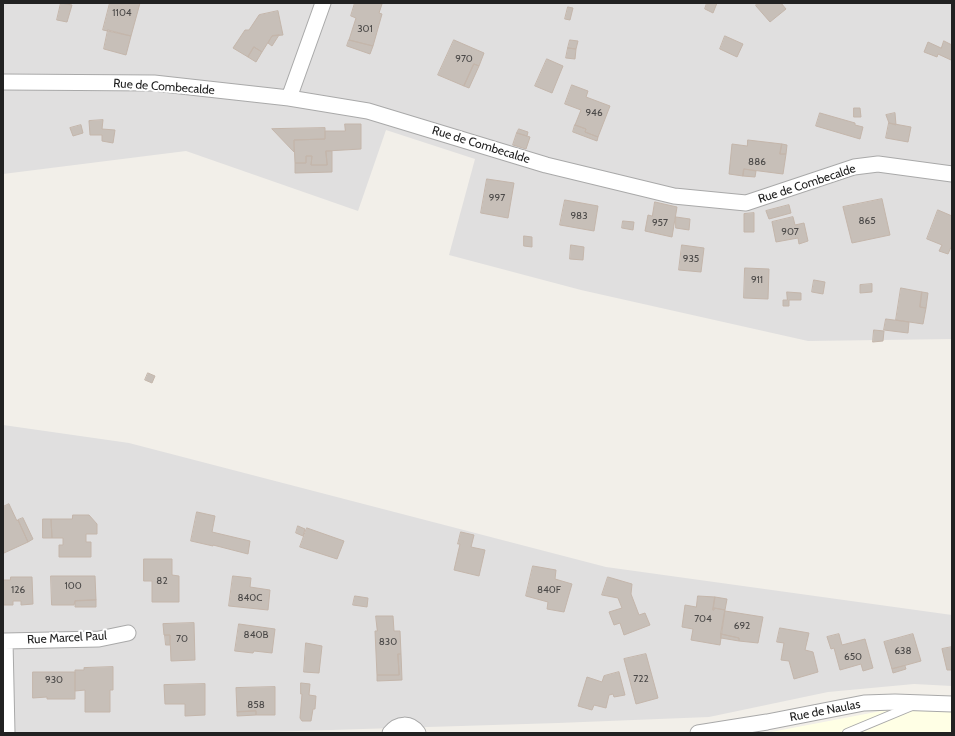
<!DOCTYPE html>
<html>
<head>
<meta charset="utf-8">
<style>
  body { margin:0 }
  #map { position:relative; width:955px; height:736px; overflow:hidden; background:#f2efe9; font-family:Cabin,sans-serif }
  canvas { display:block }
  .frame { position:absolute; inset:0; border:4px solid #222; pointer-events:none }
</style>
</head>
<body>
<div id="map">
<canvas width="955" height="736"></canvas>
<div class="frame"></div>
</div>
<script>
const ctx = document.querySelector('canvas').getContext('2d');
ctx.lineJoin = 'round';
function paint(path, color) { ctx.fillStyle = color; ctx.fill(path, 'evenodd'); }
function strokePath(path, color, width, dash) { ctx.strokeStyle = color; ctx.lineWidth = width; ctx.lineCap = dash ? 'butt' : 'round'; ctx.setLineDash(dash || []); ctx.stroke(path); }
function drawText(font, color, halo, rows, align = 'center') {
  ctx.font = font + ' Cabin,sans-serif'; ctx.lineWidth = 4; ctx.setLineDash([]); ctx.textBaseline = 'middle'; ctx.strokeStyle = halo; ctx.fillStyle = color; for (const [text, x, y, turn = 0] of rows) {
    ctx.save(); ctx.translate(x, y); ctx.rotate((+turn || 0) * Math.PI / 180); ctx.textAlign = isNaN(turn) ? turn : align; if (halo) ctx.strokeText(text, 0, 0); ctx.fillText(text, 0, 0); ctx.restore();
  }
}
paint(new Path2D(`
  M3,3h949v336l-144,2 -227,-51 -132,-35 26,-96 -89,-29 -28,81 -172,-60 -183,23z
  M3,425l126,18 477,124 346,48v71l-38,-2 -86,8 -119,25 -151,6 -325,10h-230z`), '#e0dfdf');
paint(new Path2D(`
  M902,707l50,2v24h-186z`), '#ffffe5');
const building = new Path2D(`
  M61,3l11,2 -5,17 -10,-2z
  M110,3h30l-9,33 -28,-6z
  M355,3h22l5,1 -3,9 3,1 -9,32 -24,-6 7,-22 -5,-2z
  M707,3h10l-4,10 -8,-4z
  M757,3h24l5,6 -16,13 -14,-16z
  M568,7l5,1 -3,12 -5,-1z
  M278,11l5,24 -11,1 -10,16 -8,-5 -6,10 -15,-9 12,-18h4l10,-15z
  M108,30l23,6 -5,19 -22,-6z
  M279,35l-7,11 -4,-3 4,-7z
  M725,36l18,8 -6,13 -17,-8z
  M349,40l24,6 -3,8 -23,-8z
  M454,40l30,13 -5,13 -5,-2 -10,22 -26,-11z
  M570,40l8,1 -2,8 -8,-1z
  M944,41l8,4v12l-1,3 -13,-6 -1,3 -13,-5 4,-10 13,6z
  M254,47l8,5 -6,10 -8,-5z
  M568,48l8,1 -1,10 -9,-1z
  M547,59l16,7 -11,27 -17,-7z
  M474,64l5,2 -10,22 -5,-2z
  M572,85l16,6 -2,6 24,9 -12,31 -13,-5 1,-3 -11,-4 6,-15 -16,-6z
  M854,108h6l1,9h-7z
  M820,113l35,10v2l8,2 -3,12 -44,-13z
  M895,113l1,12 -7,-2 -3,-8z
  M103,120l-1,9 13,1 -2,13 -11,-2v-6h-12l-1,-14z
  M889,123l22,4 -3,15 -22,-4z
  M345,124h16v25l-35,2 1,14h-16l1,-9h-6v7h-11l-1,-23 31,-1v-8h20z
  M81,125l2,8 -10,3 -3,-8z
  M575,125l11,4 -1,3 13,5 -1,4 -24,-9z
  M325,128v11l-31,1v12l-22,-23z
  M519,129l9,3 -1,4 -10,-3z
  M517,133l13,4 -4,12 -13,-4z
  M748,140l34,4 -2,10h6l-3,20 -39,-5 -1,7 -14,-2 3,-30 15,2z
  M782,144l5,1 -1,9h-6z
  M326,151h6v21l-37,1v-10h11v-7h6l-1,9h16z
  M744,169l12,2 -1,6 -12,-1z
  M487,179l27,4 -6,35 -27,-5z
  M882,199l8,36 -38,8 -9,-36z
  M565,200l33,6 -4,25 -34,-6z
  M655,202l22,5 -5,30 -27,-6 3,-16 4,1z
  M789,205l2,8 -22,6 -3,-8z
  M938,210l14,6v29l-4,9 -9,-3 3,-6 -15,-6z
  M754,213v19h-10v-18z
  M676,217l14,2 -1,11 -13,-2z
  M793,217l2,8 9,-2 4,18 -9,3 -1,-6 -22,4 -4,-20z
  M623,221l11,1 -1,8 -11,-2z
  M524,236l8,1v10l-8,-1z
  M571,245l13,2 -1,13 -13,-1z
  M682,245l22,3 -3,24 -22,-2z
  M745,268l24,1 -1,30 -24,-1z
  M814,280l11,2 -2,12 -11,-2z
  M872,284v8l-12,1v-8z
  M901,288l21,4 -2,15 6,1 -3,16 -27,-4z
  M787,292l14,1v7h-12v6h-6v-6h4z
  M922,292l6,1 -2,15 -6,-1z
  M886,319l23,3 -1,11 -24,-3z
  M874,330l10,1 -1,10 -10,1z
  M148,373l7,3 -3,7 -7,-3z
  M9,504l8,17 1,-1 10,22 -24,11 -1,-4v-42z
  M197,512l18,4 -3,16 38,9 -2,13 -35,-9v1l-22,-5z
  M73,515h16l8,9v10h-11v8h5v15h-32v-12h4v-7h-11l-1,-19h21z
  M23,518l10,21 -5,3 -10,-22z
  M43,519h8l1,19h-9z
  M298,526l7,3 -2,7 -7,-3z
  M307,528l37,13 -7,18 -37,-12z
  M461,532l13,3 -3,12 14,3 -6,26 -25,-6 6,-26h-2z
  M144,559h28v16l7,1v26h-27v-21h-8z
  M533,566l23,4 -1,9 17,5 -8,28 -17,-3 1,-7 -22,-6z
  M51,576h44l1,24 -21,1 -1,4h-22z
  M233,576l18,2 -1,9 20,3 -2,20 -39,-4z
  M11,577h21l1,27 -12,1v-4h-8v4h-10v-25h7z
  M608,577l24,7 -1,10 8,21 6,-2 5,12 -26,10 -4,-12 -6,2 -5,-13 13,-4 -4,-10 -16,-3z
  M355,596l13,2 -1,9 -14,-2z
  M698,596l17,1 -2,13h1v-2l11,2 -5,35 -29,-5 2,-11 -11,-2 3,-22 11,2z
  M715,597l12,2 -2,11 -11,-2v2h-1z
  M96,600v7h-21v-6z
  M725,611l38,6 -5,26 -19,-2v-3l-18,-4z
  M376,616h17l1,15h6l1,23h-3l1,21h-22l-2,-44h2z
  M194,623l1,37 -24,1 -1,-26h-6l-1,-11z
  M239,624l36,5 -3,24 -18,-2 -1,2 -18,-2z
  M780,628l29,5 -4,17 8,2 5,20 -24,7 -5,-18 -8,-1 3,-17 -7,-1z
  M721,634l18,4v3l-18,-3z
  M839,634l3,11 23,-6 8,29 -10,3 -2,-7 -21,6 -6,-22 -3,1 -4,-12z
  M913,634l8,27 -29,8 -8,-27z
  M165,635h5v10h-4z
  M306,643l16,3 -3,27 -15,-1z
  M952,647v23h-5l-5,-21z
  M398,654h3l1,26 -25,1v-6h22z
  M646,654l12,44 -22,6 -12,-45z
  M905,666l1,3 -13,4 -1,-4z
  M113,667v23h-3v22h-25v-22l-10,1v-21h9v-2z
  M33,672h42v27h-28v-2l-14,1z
  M619,672l6,23 -11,2 -1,-3 -4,1 -3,13 -12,-3 -2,5 -14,-4 9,-29 15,5 2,-6z
  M301,683l9,1 -1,11 7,1 -1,13h-2l-2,12h-9l-2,-3 2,-24h-1z
  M205,684v31l-20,1v-12h-20l-1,-19z
  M275,687v28h-19v-4l-19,1 -1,-24z
  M256,711v4l-19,1v-4z`);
paint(building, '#c7bfb8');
strokePath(building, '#c4b6ab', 1);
const lane = new Path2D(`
  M847,733l65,-27`);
const street = new Path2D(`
  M3,82l151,1 135,15 79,13 178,54 128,31 72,7 108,-36 24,-3 74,10
  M289,98l34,-95
  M3,641h2l2,92
  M5,641l94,-2 29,-6
  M390,733c8,-10 20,-11 28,0
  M698,733l69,-11 97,-19 31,-1 57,2`);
strokePath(lane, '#a9a9a9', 10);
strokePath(street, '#a9a9a9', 17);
strokePath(lane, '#fff', 8);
strokePath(street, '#fff', 15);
drawText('10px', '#4b4948', null, [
  ["1104",122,13],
  ["301",365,29],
  ["970",464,59],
  ["946",594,113],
  ["886",757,162],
  ["997",497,198],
  ["983",579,216],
  ["865",867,221],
  ["957",660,223],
  ["907",790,232],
  ["935",691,259],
  ["911",757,280],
  ["82",162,581],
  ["100",73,586],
  ["126",18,590],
  ["840F",549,590],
  ["840C",250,598],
  ["704",703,619],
  ["692",742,626],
  ["840B",256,635],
  ["70",182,639],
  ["830",388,642],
  ["638",903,651],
  ["650",853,657],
  ["722",641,679],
  ["930",54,680],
  ["858",256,705]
]);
drawText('12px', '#222', '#fff', [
  ["Rue de Combecalde",164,87,4],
  ["Rue de Combecalde",481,145,17],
  ["Rue de Combecalde",807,184,-18],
  ["Rue Marcel Paul",67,638,-3],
  ["Rue de Naulas",825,711,-11]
]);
</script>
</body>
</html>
